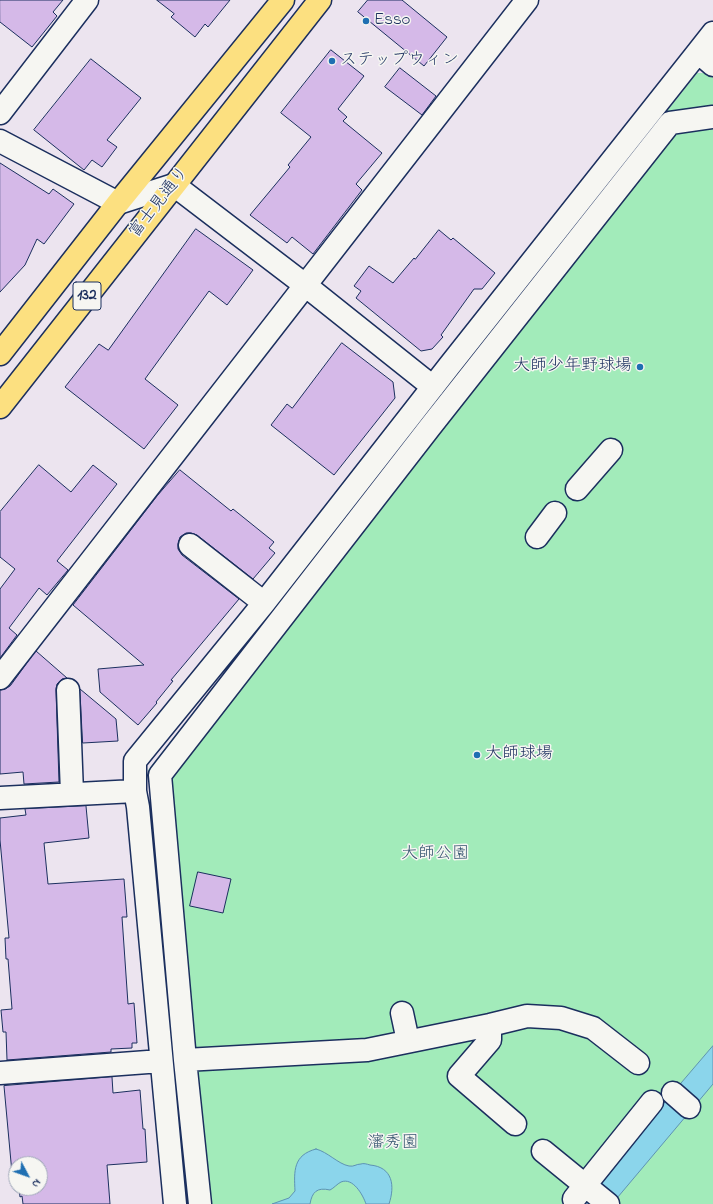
<!DOCTYPE html>
<html>
<head>
<meta charset="utf-8">
<style>
  body { margin:0 }
  #map { position:relative; width:713px; height:1204px; overflow:hidden; background:#ece4ef; font-family:"Indie Flower",sans-serif }
  canvas { display:block }
  .north { position:absolute; left:8px; top:1156px; width:40px; height:40px; box-sizing:border-box; background:#f6f6f2; border:1px solid #9ea6b7; border-radius:50%; rotate:131deg; font-size:11px; font-weight:700; line-height:16px; text-align:center; color:#1b2f5e }
  .north::after { content:''; display:block; margin:auto; width:14px; height:18px; background:#1f6fb2; clip-path:polygon(50% 0,100% 100%,50% 72%,0 100%) }
</style>
</head>
<body>
<div id="map">
<canvas width="713" height="1204"></canvas>
<div class="north">N</div>
</div>
<script>
const ctx = document.querySelector('canvas').getContext('2d');
ctx.lineJoin = 'round';
function paint(path, color) { ctx.fillStyle = color; ctx.fill(path, 'evenodd'); }
function strokePath(path, color, width, dash) { ctx.strokeStyle = color; ctx.lineWidth = width; ctx.lineCap = dash ? 'butt' : 'round'; ctx.setLineDash(dash || []); ctx.stroke(path); }
function drawText(font, color, halo, rows, align = 'center') {
  ctx.font = font + ' "Indie Flower","Klee One",sans-serif'; ctx.lineWidth = 3; ctx.setLineDash([]); ctx.textBaseline = 'middle'; ctx.strokeStyle = halo; ctx.fillStyle = color; for (const [text, x, y, turn = 0] of rows) {
    ctx.save(); ctx.translate(x, y); ctx.rotate((+turn || 0) * Math.PI / 180); ctx.textAlign = isNaN(turn) ? turn : align; if (halo) ctx.strokeText(text, 0, 0); ctx.fillText(text, 0, 0); ctx.restore();
  }
}
paint(new Path2D(`
  M697,73h11l5,4v1127h-527l-11,-114 -2,-52 -25,-268z`), '#a2ebba');
const water = new Path2D(`
  M713,1046v38l-101,120h-34z
  M316,1149c12,3 22,15 33,17 5,1 7,-2 12,-2 2,-1 6,0 9,1 23,2 25,21 19,39h-23c-3,-9 -13,-27 -25,-22 -4,2 -7,6 -11,8 -13,-3 -18,2 -20,14h-38l17,-6 6,-7c-1,-20 -2,-36 21,-42z`);
paint(water, '#8bd5eb');
strokePath(water, '#5e93b3', 1);
const building = new Path2D(`
  M0,0h63l-10,12 4,4 -25,31 -32,-25z
  M157,0h73l-22,27 -3,-3 -10,13 -24,-20 3,-3z
  M368,0h34l45,37 -23,29 -66,-54z
  M331,50l33,26 -26,33 9,8 -4,4 39,32 -26,31 6,6 -49,64 -21,-17 -5,6 -37,-28 40,-48 -2,-2 23,-28 -30,-24z
  M91,59l50,39 -34,42 10,7 -15,20 -10,-7 -8,10 -50,-40z
  M400,68l36,28 -14,19 -37,-28z
  M0,163l49,31 4,-5 21,15 -30,40 -7,-5 -12,26 -25,27z
  M196,229l57,41 -26,35 -18,-14 -64,88 33,26 -34,44 -79,-62 34,-43 9,6z
  M439,230l12,10 2,-2 42,35 -13,16h-8l-33,46 2,2 -11,12 -11,2 -65,-53 5,-7 -7,-5 15,-20 24,17 21,-25 1,1z
  M342,343l51,39 2,16 -61,77 -63,-50 16,-21 5,4z
  M39,465l32,27 22,-27 24,19 -60,77 11,9 -21,25 -8,-7 -30,40 8,7 -17,23v-69l15,-20 -15,-12v-45z
  M180,470l51,41 2,-2 41,33 -5,6 6,5 -22,26 -56,-44 -6,-2h-5l-6,4 -2,7v5l4,6 57,44 -68,81 2,1 -17,21 1,1 -19,22 -38,-33 -2,-23 46,-4 -71,-60 84,-109z
  M36,651l31,27 -5,1 -5,5 -1,6 3,92 -35,2 -1,-12 -23,2v-84l5,-1 5,-3z
  M80,689l36,30 2,22 -35,2z
  M86,806l3,32 -45,5 4,41 76,-5 3,38h-5l6,87 6,-1 3,40h-5v5l-21,1v3l-104,8 -1,-28h-3l-2,-22 11,-1 -4,-50h-2l-1,-21h4l-9,-98v-22l26,-3 -1,-6z
  M198,872l33,7 -8,34 -33,-7z
  M112,1077l1,16 27,-3 3,39h2l2,33 -40,3 3,39h-87l-1,-8 -2,1 -1,-9h21v-24h-24v20h-3l-9,-98z`);
paint(building, '#d5b9e8');
strokePath(building, '#1b2f5e', 1);
const minor = new Path2D(`
  M698,52l15,-19
  M0,113l87,-113
  M0,141l118,62 56,-18 131,100 128,102
  M577,489l34,-39
  M537,537l18,-24
  M190,545l74,58
  M0,678l527,-678
  M68,690l4,103
  M0,798l135,-7
  M402,1013l6,28
  M490,1025v15l-31,36 56,48
  M185,1060l182,-10 123,-25 37,-9 34,2 32,10 45,35
  M0,1073l161,-12
  M673,1093l16,14
  M543,1151l65,53
  M574,1199l78,-97
  M175,1204l-37,-397 -3,-16v-30l129,-158 186,-238 248,-313 15,13
  M200,1204l-15,-144 -25,-285 270,-348 240,-304 43,-6`);
const highway = new Path2D(`
  M0,354l118,-151 165,-203
  M0,407l320,-407`);
strokePath(minor, '#1b2f5e', 25);
strokePath(highway, '#1b2f5e', 25);
strokePath(minor, '#f6f6f2', 22);
strokePath(highway, '#fce080', 22);
for (const [x, y, r, color] of [
  [366,21,4,"#1f6fb2"],
  [332,61,4,"#1f6fb2"],
  [640,367,4,"#1f6fb2"],
  [477,755,4,"#1f6fb2"]
]) { const dot = new Path2D(); dot.arc(x, y, r, 0, 2 * Math.PI); ctx.fillStyle = color; ctx.fill(dot); strokePath(dot, '#f6f6f2', 1.5); }
for (const [x, y, w] of [
  [87,296,28]
]) { const box = new Path2D(); box.roundRect(x - w / 2, y - 14, w, 28, 3); ctx.fillStyle = '#f6f6f2'; ctx.fill(box); strokePath(box, '#1b2f5e', 1); }
drawText('bold 16px', '#1b2f5e', null, [
  ["132",87,296]
]);
drawText('17px', '#1b2f5e', '#f6f6f2', [
  ["Esso",374,21],
  ["ステップウィン",340,61],
  ["大師少年野球場",632,367,"right"],
  ["大師球場",485,755]
], 'left');
drawText('17px', '#1b2f5e', '#f6f6f2', [
  ["富士見通り",160,203,-52]
]);
drawText('17px', '#365570', '#f6f6f2', [
  ["大師公園",435,855],
  ["瀋秀園",393,1144]
]);
</script>
</body>
</html>
